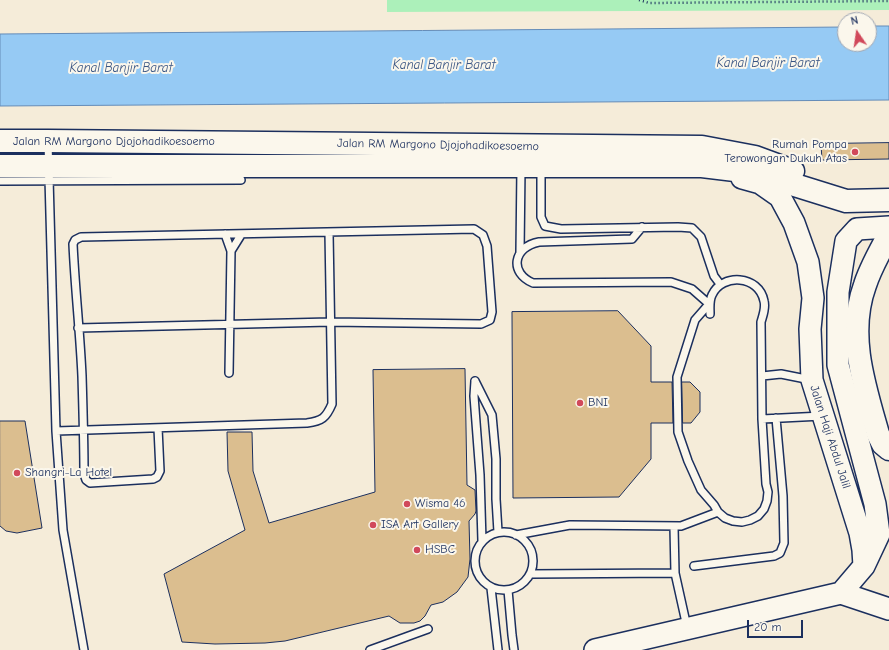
<!DOCTYPE html>
<html>
<head>
<meta charset="utf-8">
<style>
  body { margin:0 }
  #map { position:relative; width:889px; height:650px; overflow:hidden; background:#f5ecd9; font-family:"Comic Neue",sans-serif }
  canvas { display:block }
  .north { position:absolute; left:837px; top:12px; width:40px; height:40px; box-sizing:border-box; background:#fbf7ec; border:1px solid #a1a7b3; border-radius:50%; rotate:347deg; font-size:11px; font-weight:700; line-height:16px; text-align:center; color:#1b2f5e }
  .north::after { content:''; display:block; margin:auto; width:14px; height:18px; background:#d1495b; clip-path:polygon(50% 0,100% 100%,50% 72%,0 100%) }
  .scale { position:absolute; left:747px; top:620px; width:56px; height:18px; box-sizing:border-box; border:2px solid #1b2f5e; border-top:0; padding-left:5px; font-size:12px; line-height:14px; white-space:nowrap; color:#1b2f5e; -webkit-text-stroke:3px #fbf7ec; paint-order:stroke }
</style>
</head>
<body>
<div id="map">
<canvas width="889" height="650"></canvas>
<div class="north">N</div>
<div class="scale">20 m</div>
</div>
<script>
const ctx = document.querySelector('canvas').getContext('2d');
ctx.lineJoin = 'round';
function paint(path, color) { ctx.fillStyle = color; ctx.fill(path, 'evenodd'); }
function strokePath(path, color, width, dash) { ctx.strokeStyle = color; ctx.lineWidth = width; ctx.lineCap = dash ? 'butt' : 'round'; ctx.setLineDash(dash || []); ctx.stroke(path); }
function drawText(font, color, halo, rows, align = 'center') {
  ctx.font = font + ' "Comic Neue",sans-serif'; ctx.lineWidth = 4; ctx.setLineDash([]); ctx.textBaseline = 'middle'; ctx.strokeStyle = halo; ctx.fillStyle = color; for (const [text, x, y, turn = 0] of rows) {
    ctx.save(); ctx.translate(x, y); ctx.rotate((+turn || 0) * Math.PI / 180); ctx.textAlign = isNaN(turn) ? turn : align; if (halo) ctx.strokeText(text, 0, 0); ctx.fillText(text, 0, 0); ctx.restore();
  }
}
paint(new Path2D(`
  M387,0h502v10l-502,2z`), '#acf0ba');
const water = new Path2D(`
  M869,26h20v74l-889,6v-72l845,-7v17h24z`);
paint(water, '#96caf4');
strokePath(water, '#658cb8', 1);
const building = new Path2D(`
  M889,143v16l-67,1 -1,-16z
  M618,311l33,35v36h21l1,41h-22v36l-32,38 -106,1 -1,-186z
  M465,369l2,116 8,5 1,21 -1,3 -6,7 1,38 -2,18 -11,15 -14,10 -12,3 -6,11 -5,5 -6,2h-14l-11,-7 -104,25 -20,2 -50,1 -33,-2 -18,-68 81,-44 -17,-59 -1,-39h25l1,39 16,52 106,-31 -2,-122z
  M682,382h8l10,10v20l-9,11h-8z
  M0,421h25l17,107 -25,5 -11,-2 -6,-5z`);
paint(building, '#dbbe8f');
strokePath(building, '#1b2f5e', 1);
const lane = new Path2D(`
  M48,142l8,289 7,99 21,120
  M541,168v49l4,9 16,3 117,-2 14,1 9,9 13,39 6,8
  M0,181l241,-1
  M642,227l-10,12 -93,3c-26,5 -30,31 -6,41l138,-1 21,7 17,15 -14,16 -18,57 1,55 10,29 13,29 13,15 4,7 7,6 8,3 9,1 8,-2 8,-4 6,-7 3,-8 1,-9 -2,-8 -4,-65 -1,-97c2,-7 5,-14 3,-21 -5,-26 -42,-28 -52,-6 -3,6 -2,12 -2,19
  M225,234l6,17 -2,122
  M231,251l10,-16
  M520,252l1,-84
  M78,328l252,-6 151,2 9,-4 2,-8 -5,-66 -4,-11 -9,-6 -393,8 -6,3 -2,4c2,44 7,88 9,132 1,33 2,66 2,98l2,6 4,3 63,-4 4,-2 3,-6 -2,-43
  M762,376l19,-2 30,6
  M475,381l-1,15 6,79 2,66
  M475,381l17,34 4,44v40l2,33
  M762,419l60,-3
  M56,431l251,-8c15,-2 19,-5 25,-19l-3,-171
  M674,527l1,46 12,54
  M475 561a29 29 0 1 1 58 0a29 29 0 1 1-58 0Z
  M516,535l54,-10 111,1 37,-14
  M694,566l80,-10 6,-3 4,-10 -1,-47 -7,-78
  M531,574l144,-1
  M491,588l7,62
  M508,590l4,45 2,15
  M370,650l58,-21`);
const secondary = new Path2D(`
  M742,178l18,5 20,14 14,26 14,39 5,36 -3,31 2,51 48,153 3,17 1,16
  M841,593l23,-27 15,-32 -4,-30 -37,-139v-73l8,-51 11,-12 32,-2
  M595,650l246,-57 48,16`);
const primary = new Path2D(`
  M0,141h48l654,6 53,10 38,14
  M0,166h702l33,4 34,7 77,24 43,-1
  M889,235c-9,16 -18,32 -24,50 -18,49 -1,100 13,149l5,10 6,5`);
strokePath(lane, '#1b2f5e', 10);
strokePath(secondary, '#1b2f5e', 24);
strokePath(primary, '#1b2f5e', 25);
strokePath(new Path2D(`
  M639,0l10,3 240,-2`), '#1b2f5e', 2.5, [1, 3]);
strokePath(lane, '#fbf7ec', 7);
strokePath(secondary, '#fbf7ec', 21);
strokePath(primary, '#fbf7ec', 22);
for (const [x, y, r, color] of [
  [855,152,4,"#d1495b"],
  [580,403,4,"#d1495b"],
  [17,473,4,"#d1495b"],
  [407,504,4,"#d1495b"],
  [373,525,4,"#d1495b"],
  [417,550,4,"#d1495b"]
]) { const dot = new Path2D(); dot.arc(x, y, r, 0, 2 * Math.PI); ctx.fillStyle = color; ctx.fill(dot); strokePath(dot, '#fbf7ec', 1.5); }
drawText('12px', '#1b2f5e', '#fbf7ec', [
  ["Jalan RM Margono Djojohadikoesoemo",114,142],
  ["Jalan RM Margono Djojohadikoesoemo",438,145,1],
  ["Jalan Haji Abdul Jalil",830,437,72]
]);
drawText('12px', '#1b2f5e', '#fbf7ec', [
  ["Rumah Pompa",847,145,"right"],
  ["Terowongan Dukuh Atas",847,159,"right"],
  ["BNI",588,403],
  ["Shangri-La Hotel",25,473],
  ["Wisma 46",415,504],
  ["ISA Art Gallery",381,525],
  ["HSBC",425,550]
], 'left');
drawText('italic 13px', '#3a5684', '#fbf7ec', [
  ["Kanal Banjir Barat",768,63],
  ["Kanal Banjir Barat",444,65],
  ["Kanal Banjir Barat",121,68]
]);
</script>
</body>
</html>
